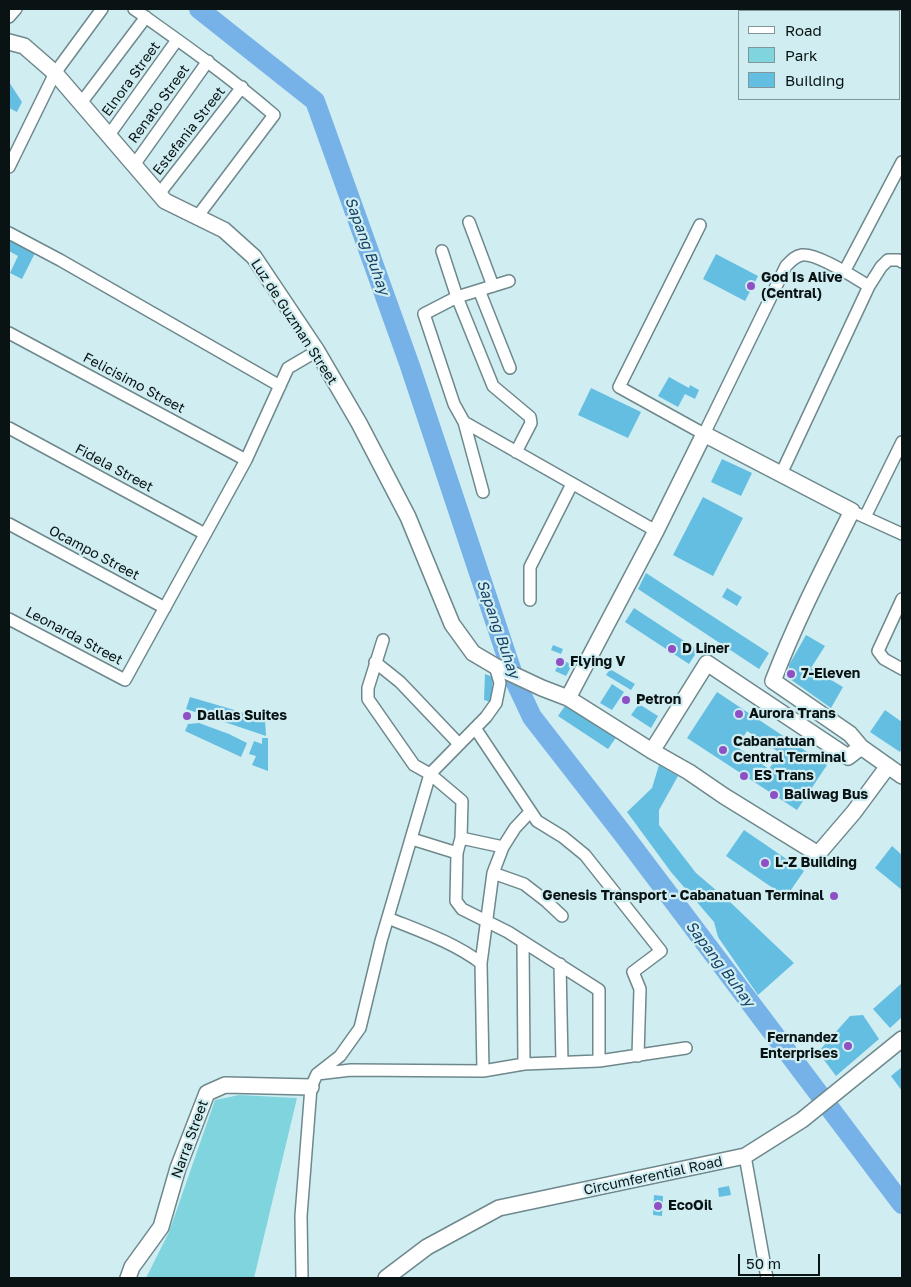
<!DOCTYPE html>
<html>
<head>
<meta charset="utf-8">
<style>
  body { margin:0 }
  #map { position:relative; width:911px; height:1287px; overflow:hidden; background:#d0edf1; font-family:"Golos Text",sans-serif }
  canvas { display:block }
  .frame { position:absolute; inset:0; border:10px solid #091314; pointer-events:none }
  .legend { position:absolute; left:738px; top:10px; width:162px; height:90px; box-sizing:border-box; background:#d0edf1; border:1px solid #809699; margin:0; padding:6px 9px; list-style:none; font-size:15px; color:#091314 }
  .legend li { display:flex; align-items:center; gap:10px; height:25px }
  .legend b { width:25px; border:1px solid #809699 }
  .scale { position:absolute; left:738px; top:1254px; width:82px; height:22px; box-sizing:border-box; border:2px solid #091314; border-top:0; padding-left:6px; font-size:15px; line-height:18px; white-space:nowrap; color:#091314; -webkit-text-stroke:4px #d0edf1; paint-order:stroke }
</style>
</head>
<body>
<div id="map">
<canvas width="911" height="1287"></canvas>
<div class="frame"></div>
<ul class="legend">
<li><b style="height:6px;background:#fff"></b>Road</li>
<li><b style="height:14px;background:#7fd4de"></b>Park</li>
<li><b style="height:14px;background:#64bee1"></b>Building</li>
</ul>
<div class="scale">50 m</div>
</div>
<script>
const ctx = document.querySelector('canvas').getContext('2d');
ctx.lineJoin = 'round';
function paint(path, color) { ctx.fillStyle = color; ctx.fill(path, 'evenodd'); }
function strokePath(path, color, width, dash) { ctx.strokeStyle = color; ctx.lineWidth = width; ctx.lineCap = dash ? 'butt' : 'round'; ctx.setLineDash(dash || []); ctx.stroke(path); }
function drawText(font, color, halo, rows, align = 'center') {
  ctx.font = font + ' "Golos Text",sans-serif'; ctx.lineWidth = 4.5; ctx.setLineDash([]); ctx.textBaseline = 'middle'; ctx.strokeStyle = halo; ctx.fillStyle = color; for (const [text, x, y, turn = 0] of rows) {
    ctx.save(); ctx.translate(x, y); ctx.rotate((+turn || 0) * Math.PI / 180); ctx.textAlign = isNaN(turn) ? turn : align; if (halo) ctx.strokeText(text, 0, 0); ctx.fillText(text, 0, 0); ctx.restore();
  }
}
paint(new Path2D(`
  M239,1095l58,3 -43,180h-108l23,-46 46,-132z`), '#7fd4de');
strokePath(new Path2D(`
  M893,1192h9`), '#76b2e7', 3);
strokePath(new Path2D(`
  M199,9l116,92 95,265 105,315 17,36 91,117 279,370`), '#76b2e7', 20);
paint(new Path2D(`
  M9,82l13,20 -5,10 -8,-4z
  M9,239l26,14 -13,26 -12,-6 8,-17 -9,-5z
  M716,254l42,22 -13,25 -42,-22z
  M669,377l20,11 1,-3 9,5 -4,9 -10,-5 -7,13 -20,-11z
  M591,388l50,24 -13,26 -50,-23z
  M722,459l30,14 -11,23 -30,-14z
  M703,497l40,21 -30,58 -40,-21z
  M646,573l123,80 -10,16 -121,-80z
  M727,588l15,9 -5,9 -15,-9z
  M634,608l64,42 -9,14 -64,-42z
  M806,635l19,11 -14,22 32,19 -12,21 -41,-29 -1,-14z
  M553,645l10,4 -2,5 -10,-4z
  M561,659l11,6 -6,11 -11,-5z
  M610,669l25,15 -4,6 -25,-15z
  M485,674l8,3 -2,25 -7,-2z
  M612,684l12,8 -12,18 -12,-7z
  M717,692l110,73 -30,45 -110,-72zM747,731l33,22 -11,16 -32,-22z
  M190,697l75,22 1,17 -80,-27z
  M567,703l50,33 -9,13 -50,-33z
  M639,704l19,12 -7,12 -20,-13z
  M885,710l17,12v26l-2,4 -30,-20z
  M199,723l30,11 18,9 -6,14 -56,-26 3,-7z
  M262,738h6v33l-16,-6 4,-9 -7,-2 5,-13 8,3z
  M659,765l19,11 -19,34v15l37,48 34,29 64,61 -36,32 -40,-58 -4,-15 -43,-50 -44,-60 25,-24z
  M744,830l60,41 -18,26 -60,-41z
  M892,846l10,9v35l-27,-22z
  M902,983v34l-12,11 -17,-19z
  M863,1015l16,24 -43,37 -18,-24 32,-36z
  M902,1067v24l-11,-15z
  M729,1186l2,9 -12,2 -1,-9z
  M654,1195l9,1 -1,20 -9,-1z`), '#64bee1');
const street = new Path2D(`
  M134,9c48,34 95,67 140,106l-77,102
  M9,17l7,-8
  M81,103l65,-86
  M109,135l68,-95
  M134,165l74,-104
  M9,167l46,-94 47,-64
  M159,194l83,-107
  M469,222l24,64
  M700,225l-81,162 85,47 82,-168c5,-5 9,-10 16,-11 15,-2 53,23 67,31
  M9,233l51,27 220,126
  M442,251l15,46 36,89 37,31 1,6 -15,29
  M844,272l58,-110
  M509,281l-52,16 -33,17 30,90 10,18 192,109
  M479,290l31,78
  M9,333l237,127
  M464,422l19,70
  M9,428l196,106
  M781,474l88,-188 12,-19 7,-7h11l3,2
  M858,514l44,20
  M865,517l37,-75
  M9,524l156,84
  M902,599l-24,52 6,8 18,10
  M530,600v-33l42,-83
  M9,619l116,61 121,-220 42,-92 29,-17
  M383,640l-15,48v11l46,66 16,9 32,27 -1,37 -4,15 -1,48 6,8 46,23 91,58v71
  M375,662l25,20 59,62
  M475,728l62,93 26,16 22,18 76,96 -28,21 7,17 -2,67
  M461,838l42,9
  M412,839l45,14
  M493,873l31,11 22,17 16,15
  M388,918c32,13 65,24 93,45
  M523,942l1,122
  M560,964l2,98
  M483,1071l-2,-108 12,-90 10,-26 12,-19 15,-16
  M317,1074l34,-4 132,1 41,-7 75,-3 87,-13
  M745,1156l22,122
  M302,1278l-1,-62 10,-129 6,-13 23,-18 20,-28 21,-87 49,-167 56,-57 10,-14 4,-20 -5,-17`);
const secondary = new Path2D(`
  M9,42l15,4 31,27 110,128 59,29 30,27 63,94 42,72 49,94 44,107 21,29 22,13 47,22 26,10 84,53 37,21 35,24 94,58 36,-42 34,-46
  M568,698l88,-167 48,-97 148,77c-28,56 -57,112 -79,170l77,53 11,13
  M652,751l55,-88 141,94 13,-10 41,29
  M128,1278l4,-11 29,-40 17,-59 29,-75 18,-8 86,2
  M386,1278l41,-31 72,-39 246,-52 57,-36 100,-81`);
strokePath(street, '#6e888c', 14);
strokePath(secondary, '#6e888c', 18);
strokePath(street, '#fff', 11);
strokePath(secondary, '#fff', 15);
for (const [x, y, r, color] of [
  [751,286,5,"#8e50c5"],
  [672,649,5,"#8e50c5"],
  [560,662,5,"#8e50c5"],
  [791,674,5,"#8e50c5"],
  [626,700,5,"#8e50c5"],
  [739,714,5,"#8e50c5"],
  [187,716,5,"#8e50c5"],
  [723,750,5,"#8e50c5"],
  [744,776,5,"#8e50c5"],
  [774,795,5,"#8e50c5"],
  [765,863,5,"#8e50c5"],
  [834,896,5,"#8e50c5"],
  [848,1046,5,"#8e50c5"],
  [658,1206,5,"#8e50c5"]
]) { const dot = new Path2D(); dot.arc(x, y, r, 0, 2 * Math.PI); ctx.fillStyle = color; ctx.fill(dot); strokePath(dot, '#d0edf1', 2); }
drawText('14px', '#091314', '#d0edf1', [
  ["Elnora Street",131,79,-54],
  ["Renato Street",159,104,-54],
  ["Estefania Street",189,131,-52],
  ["Luz de Guzman Street",294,322,57],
  ["Felicisimo Street",134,383,28],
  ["Fidela Street",114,468,28],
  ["Ocampo Street",94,553,28],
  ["Leonarda Street",74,636,28],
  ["Narra Street",190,1139,-70],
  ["Circumferential Road",653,1176,-12]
]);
drawText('bold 14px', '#091314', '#d0edf1', [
  ["God Is Alive",761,278],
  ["(Central)",761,294],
  ["D Liner",682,649],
  ["Flying V",570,662],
  ["7-Eleven",801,674],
  ["Petron",636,700],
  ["Aurora Trans",749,714],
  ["Dallas Suites",197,716],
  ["Cabanatuan",733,742],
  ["Central Terminal",733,758],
  ["ES Trans",754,776],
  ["Baliwag Bus",784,795],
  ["L-Z Building",775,863],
  ["Genesis Transport - Cabanatuan Terminal",824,896,"right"],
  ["Fernandez",838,1038,"right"],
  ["Enterprises",838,1054,"right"],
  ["EcoOil",668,1206]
], 'left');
drawText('italic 15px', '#144164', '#d0edf1', [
  ["Sapang Buhay",367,246,70],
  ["Sapang Buhay",498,629,71],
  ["Sapang Buhay",720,964,53]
]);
</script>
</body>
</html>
